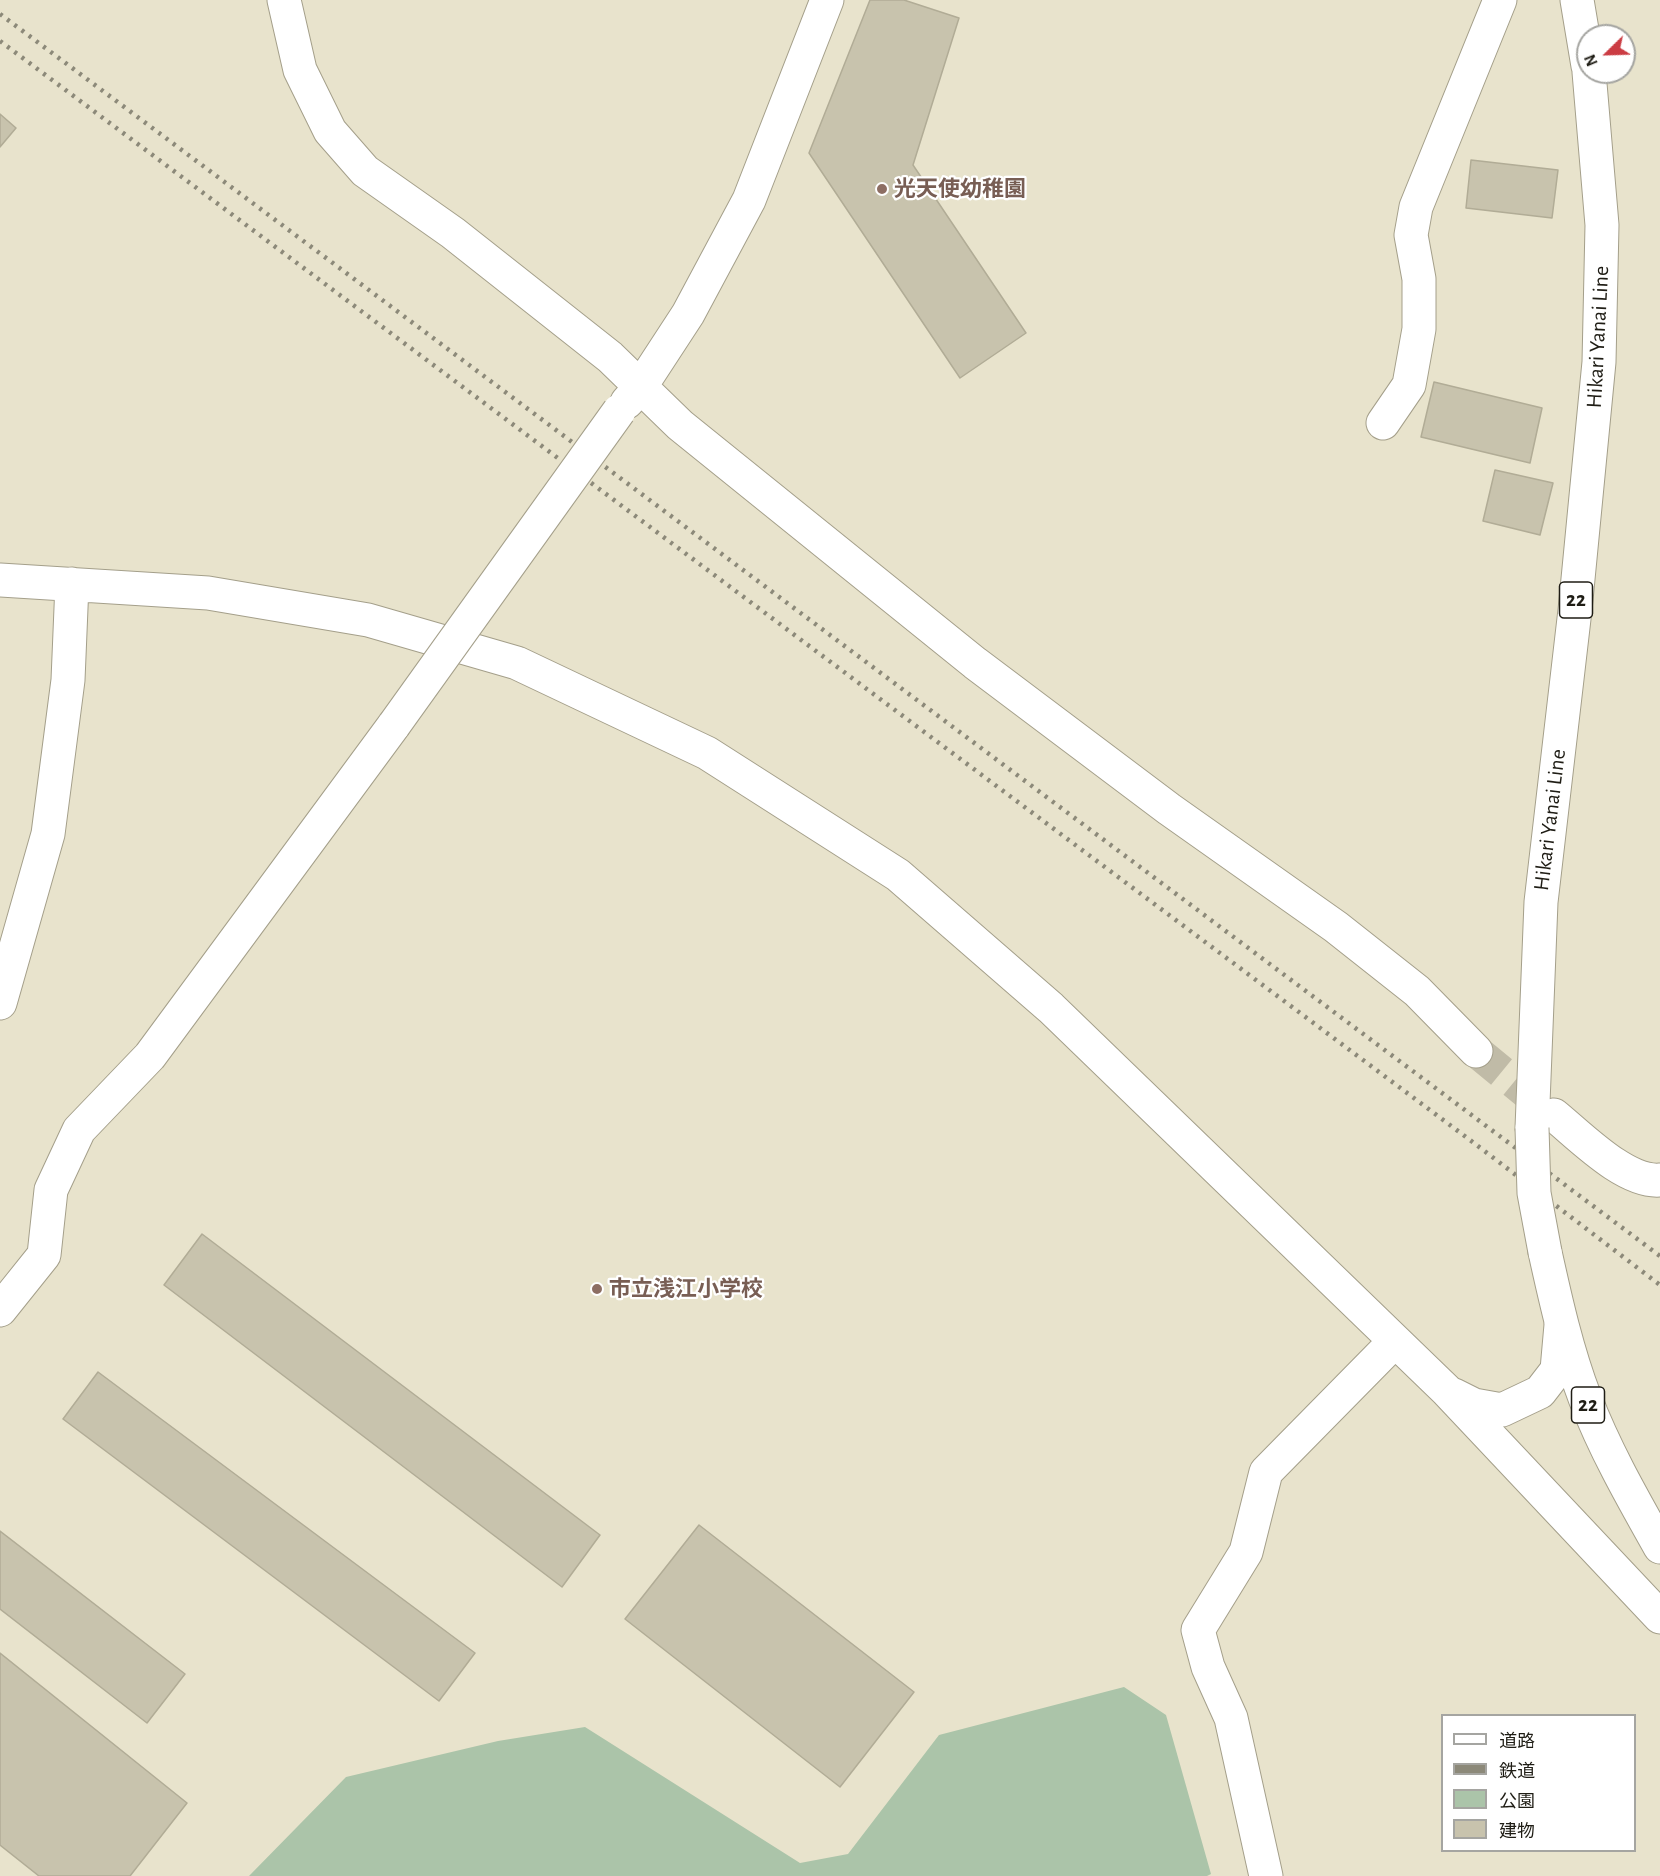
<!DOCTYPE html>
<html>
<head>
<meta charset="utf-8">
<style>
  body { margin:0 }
  #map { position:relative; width:1660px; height:1876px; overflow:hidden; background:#e8e3cc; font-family:"Alegreya Sans","Noto Sans JP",sans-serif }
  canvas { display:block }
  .legend { position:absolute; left:1441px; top:1714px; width:195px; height:138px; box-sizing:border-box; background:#fff; border:2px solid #a5a5a1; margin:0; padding:8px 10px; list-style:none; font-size:18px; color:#1f1d15 }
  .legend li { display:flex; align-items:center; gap:12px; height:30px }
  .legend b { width:30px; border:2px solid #a5a5a1 }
  .north { position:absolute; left:1576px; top:24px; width:60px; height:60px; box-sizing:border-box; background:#fff; border:2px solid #a5a5a1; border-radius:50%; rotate:247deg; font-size:16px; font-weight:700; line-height:24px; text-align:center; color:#1f1d15 }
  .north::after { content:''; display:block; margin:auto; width:21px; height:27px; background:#cb3c43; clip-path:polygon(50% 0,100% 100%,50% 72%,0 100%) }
</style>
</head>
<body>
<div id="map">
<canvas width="1660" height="1876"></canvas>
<ul class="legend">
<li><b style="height:8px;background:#fff"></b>道路</li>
<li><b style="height:8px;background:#8c8979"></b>鉄道</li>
<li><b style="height:16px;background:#abc4a9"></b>公園</li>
<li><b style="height:16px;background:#c8c3ad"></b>建物</li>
</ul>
<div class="north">N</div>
</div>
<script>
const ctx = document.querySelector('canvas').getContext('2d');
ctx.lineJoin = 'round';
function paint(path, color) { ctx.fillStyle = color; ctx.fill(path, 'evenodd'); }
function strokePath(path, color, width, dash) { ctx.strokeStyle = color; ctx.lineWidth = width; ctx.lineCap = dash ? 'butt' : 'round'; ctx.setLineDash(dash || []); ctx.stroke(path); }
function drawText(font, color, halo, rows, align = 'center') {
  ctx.font = font + ' "Alegreya Sans","Noto Sans JP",sans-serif'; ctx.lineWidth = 4.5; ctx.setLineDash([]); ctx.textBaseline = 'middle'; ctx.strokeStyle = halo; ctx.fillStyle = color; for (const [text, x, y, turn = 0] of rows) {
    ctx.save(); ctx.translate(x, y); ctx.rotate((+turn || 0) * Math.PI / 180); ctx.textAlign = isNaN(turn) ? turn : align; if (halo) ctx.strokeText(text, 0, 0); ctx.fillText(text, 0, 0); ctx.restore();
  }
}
paint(new Path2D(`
  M1124,1687l42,28 45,159 -4,2h-958l97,-99 152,-36 87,-14 215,136 48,-9 91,-119z`), '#abc4a9');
const building = new Path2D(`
  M870,0h34l55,18 -46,147 113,168 -66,45 -151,-225z
  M0,114l16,14 -16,19z
  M1471,160l87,10 -6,48 -86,-10z
  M1434,382l108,26 -12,55 -109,-26z
  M1495,470l58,13 -13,52 -57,-14z
  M202,1234l398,301 -38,52 -398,-302z
  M98,1372l377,281 -36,48 -376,-282z
  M699,1525l215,167 -74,95 -215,-168z
  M0,1531l185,143 -38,49 -147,-114z
  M0,1653l187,150 -57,73h-91l-39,-31z`);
paint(building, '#c8c3ad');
strokePath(building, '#b1ac96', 1.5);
strokePath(new Path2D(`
  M1476,1051l77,63`), '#c0bba7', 33, [33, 16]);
const minor = new Path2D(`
  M284,0l16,70 30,61 35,40 88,62 157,124 70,68 295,238 194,146 167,118 81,64 59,60
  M627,402l14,-16 47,-72 61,-114 78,-200
  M1383,423l26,-38 10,-56v-50l-8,-44 5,-28 84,-207
  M0,580l208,13 160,27 149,43 190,90 191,122 153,133 396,383 213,226
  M0,1003l48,-169 20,-154 4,-96
  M1554,1115c26,21 71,68 106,65
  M0,1310l44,-55 7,-65 28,-60 71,-74 244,-331
  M1454,1395l20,10 28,5 38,-18 17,-22 4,-45
  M1266,1876l-35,-158 -23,-51 -10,-37 48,-78 20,-80 129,-131`);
const major = new Path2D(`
  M1577,0l11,66
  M1532,1128l9,-226 34,-292 24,-248 3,-137 -13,-153
  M1545,1252c11,50 22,99 40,146 20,52 48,101 75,149`);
strokePath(minor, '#a49f8a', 35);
strokePath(major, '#a49f8a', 35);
strokePath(minor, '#fff', 33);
strokePath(major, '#fff', 33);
strokePath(new Path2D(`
  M0,14l1660,1242
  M0,41l1470,1099 190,145`), '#8c8979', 4.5, [3, 6]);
const minorBridge = new Path2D(`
  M394,725l225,-314`);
const majorBridge = new Path2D(`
  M1532,1128l2,65 11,59`);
strokePath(minorBridge, '#a49f8a', 35, []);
strokePath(majorBridge, '#a49f8a', 35, []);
strokePath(minorBridge, '#fff', 33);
strokePath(majorBridge, '#fff', 33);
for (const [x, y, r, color] of [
  [882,189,6,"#8d6e63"],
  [597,1289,6,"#8d6e63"]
]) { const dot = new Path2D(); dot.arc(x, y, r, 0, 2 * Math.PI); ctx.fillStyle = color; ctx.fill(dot); strokePath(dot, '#fff', 2); }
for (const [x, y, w] of [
  [1576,600,33],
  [1588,1405,33]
]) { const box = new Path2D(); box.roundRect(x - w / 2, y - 18, w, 36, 4.5); ctx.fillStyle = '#fff'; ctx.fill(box); strokePath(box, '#1f1d15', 1.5); }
drawText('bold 21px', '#1f1d15', null, [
  ["22",1576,600],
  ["22",1588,1405]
]);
drawText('bold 22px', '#785e54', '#fff', [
  ["光天使幼稚園",894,189],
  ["市立浅江小学校",609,1289]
], 'left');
drawText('22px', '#1f1d15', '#fff', [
  ["Hikari Yanai Line",1598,337,-87],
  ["Hikari Yanai Line",1550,820,-83]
]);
</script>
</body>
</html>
